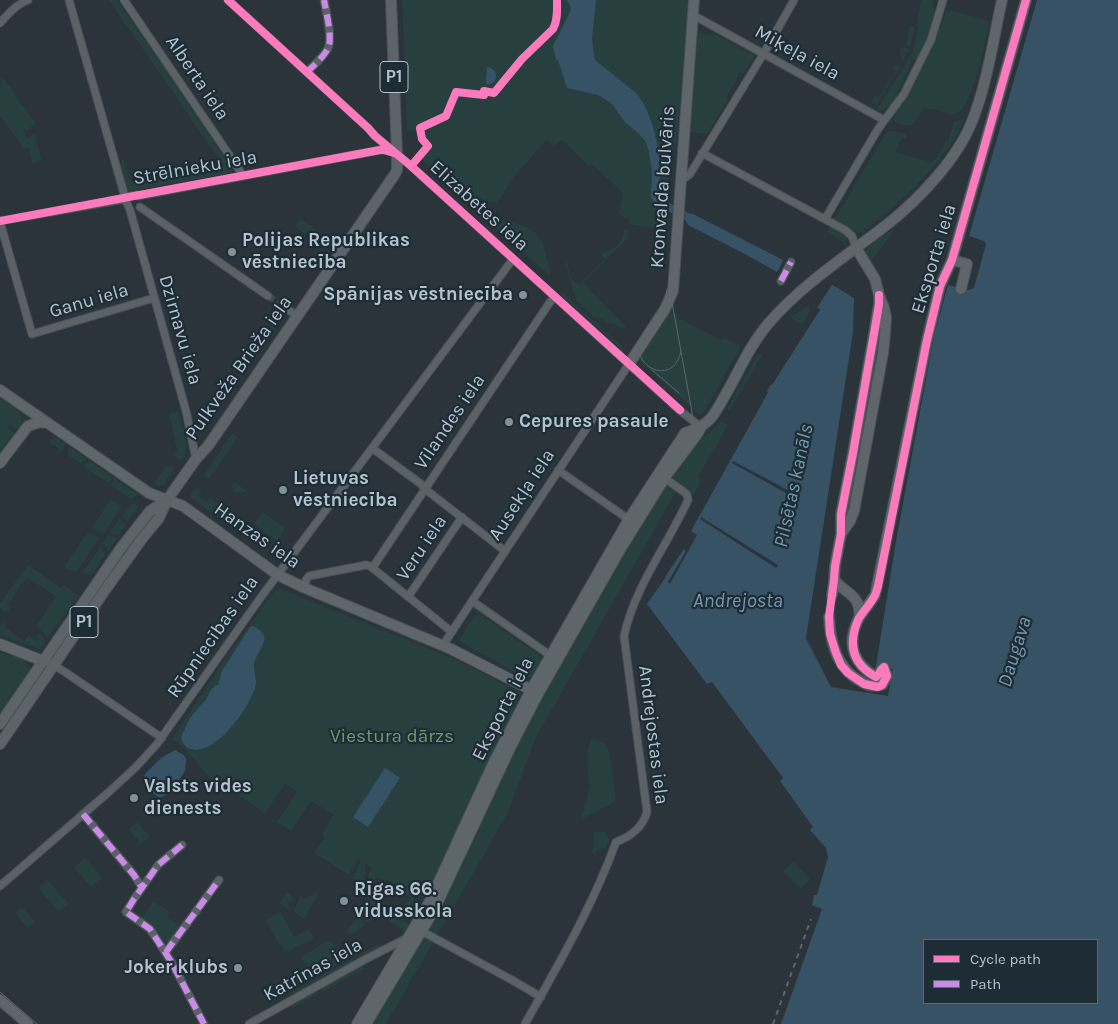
<!DOCTYPE html>
<html>
<head>
<meta charset="utf-8">
<style>
  body { margin:0 }
  #map { position:relative; width:1118px; height:1024px; overflow:hidden; background:#2a343a; font-family:Karla,sans-serif }
  canvas { display:block }
  .legend { position:absolute; left:923px; top:939px; width:175px; height:65px; box-sizing:border-box; background:#1d2c35; border:1px solid #596871; margin:0; padding:6px 9px; list-style:none; font-size:15px; color:#b4c2cb }
  .legend li { display:flex; align-items:center; gap:10px; height:25px }
  .legend b { width:25px; border:1px solid #596871 }
</style>
</head>
<body>
<div id="map">
<canvas width="1118" height="1024"></canvas>
<ul class="legend">
<li><b style="height:6px;background:#fd7abc"></b>Cycle path</li>
<li><b style="height:6px;background:#ca8be6"></b>Path</li>
</ul>
</div>
<script>
const ctx = document.querySelector('canvas').getContext('2d');
ctx.lineJoin = 'round';
function paint(path, color) { ctx.fillStyle = color; ctx.fill(path, 'evenodd'); }
function strokePath(path, color, width, dash) { ctx.strokeStyle = color; ctx.lineWidth = width; ctx.lineCap = dash ? 'butt' : 'round'; ctx.setLineDash(dash || []); ctx.stroke(path); }
function drawText(font, color, halo, rows, align = 'center') {
  ctx.font = font + ' Karla,sans-serif'; ctx.lineWidth = 4.5; ctx.setLineDash([]); ctx.textBaseline = 'middle'; ctx.strokeStyle = halo; ctx.fillStyle = color; for (const [text, x, y, turn = 0] of rows) {
    ctx.save(); ctx.translate(x, y); ctx.rotate((+turn || 0) * Math.PI / 180); ctx.textAlign = isNaN(turn) ? turn : align; if (halo) ctx.strokeText(text, 0, 0); ctx.fillText(text, 0, 0); ctx.restore();
  }
}
paint(new Path2D(`
  M109,0h8l89,129 27,41 -1,3 -100,18 -3,-1 -2,-2 -6,-27 3,-2 5,18 4,6 74,-13v1l9,-2v-1h6l1,-3z
  M402,0h287l-12,140 -8,28 -3,50 2,2 -1,11 -38,-7v-4l-10,-6 4,-21 -31,-29 -3,2 -27,-26 -8,6 -7,-6 -38,42 1,2 -14,19 -34,-8 -42,-37 8,-10 -6,-8 -3,-10 -12,1z
  M921,0h12c4,21 -8,42 -17,61l-4,-3c-3,12 -4,12 -9,22 -7,14 -7,29 -27,31l37,-59 5,-25 -1,-2z
  M947,9l42,12c-3,16 -16,86 -31,92 -11,4 -23,-7 -34,-4 -11,14 -10,22 -29,13l-1,-5 14,-21 23,-44z
  M910,25l5,1 -5,21 -4,-2z
  M698,33l17,1 40,22 -12,18 -4,-1 -2,7 -10,17 1,3 -21,34 -17,-2z
  M901,47l8,2v1l-32,55 -6,-3 4,-7 4,2 17,-26 -4,-3v-1c14,-2 9,-9 8,-17z
  M0,78l7,3 -1,2 4,3 2,5 24,33 -9,6 -3,-1 -1,3 5,6 7,-4 2,6 -1,1 6,20 -10,2 -4,-15 -4,1 -24,-33v-28l3,-6 -3,-2z
  M964,119c-4,12 -12,24 -20,34 -23,31 -51,54 -81,79l-5,1 -24,-13 53,-89c6,-1 14,1 19,4v3h-4l-7,14 36,10 5,-3 4,-8h2l3,-10h3l6,-20z
  M485,218c16,3 46,5 55,20 6,10 8,27 11,39z
  M300,219l20,13 -6,8 -19,-13z
  M831,226l15,9 2,4 -3,4 -18,-11 1,-4z
  M897,227l-28,37c-1,-3 -3,-5 -4,-8 -2,-10 24,-24 32,-29z
  M624,229l4,1v10h-2l-43,43 43,44 -2,2 -23,-10 -6,-1 -19,-18 -11,-37 2,-1 4,16 8,7 26,-26 -4,-5c14,-6 21,-8 23,-25z
  M562,292l63,57 -2,2 -61,-55z
  M810,305l-1,9 -7,11 -12,-8z
  M666,313l12,1v4l43,22 4,-2 16,8 -38,68 -4,1 -60,-55z
  M278,315h3c-1,9 -11,16 -18,22z
  M759,353l3,2 -16,28 -4,-1z
  M741,383l4,2 -15,25 -3,-1z
  M0,398l20,14 3,7 -2,7 1,1 -2,4 -10,-7 -3,3 10,8 -17,24v-46l1,-1 -1,-1z
  M179,411c3,16 12,35 3,50l-9,-6 4,-5 -8,-36z
  M720,421l8,4 -30,52 4,3 -9,16c-5,-9 -15,-12 -20,-21 6,-10 13,-20 21,-29 8,-10 18,-13 26,-25z
  M232,433l6,4 -30,44 -4,-6z
  M56,437l8,6v5l-2,3 -12,-8v-3z
  M70,447l16,11v2l-6,3 -11,-7 -1,-7z
  M90,461l21,15 -1,6 -2,1 -24,-16 1,-3z
  M167,464l8,5 -8,11h-1l-2,5 -6,1 -4,-3z
  M114,479h1l24,16 -9,4 -18,-13z
  M234,482l13,9 -6,3 -7,-3 -3,-5z
  M666,485l3,1 8,4 -142,249 -27,74 -122,211h-15l75,-126 69,-153 106,-192z
  M195,488l7,2 -4,6 9,6 4,-4 27,19 -5,8 -4,1 -36,-27 -3,-3z
  M110,500c4,0 10,4 11,8l-17,25h-3l-8,-5v-2z
  M518,501l5,3 -24,36 -9,-7 15,-25 4,2 5,-3z
  M135,504l4,2 -12,16 -5,-6 8,-11z
  M263,512l23,16 -9,13 -23,-17z
  M152,515l2,1 -24,31 -70,101 27,-43 49,-73z
  M120,518l6,8 -7,9 -8,-1 -1,-2z
  M90,532l8,6v2l-21,32 -11,-4 -1,-3 23,-32z
  M108,536l8,1 1,2 -9,13 -5,-9z
  M101,546l4,9 -14,21 -9,-3z
  M28,565l33,23 3,-3 14,10 -30,43 -12,-12 20,-29 -29,-20 -19,27 2,2 -1,4 -4,2 -5,-4v-5z
  M281,589l157,63 29,13 54,28 -94,202 -6,2 -5,-1 -3,10 -4,6 -6,-4 7,-11 -7,-4 2,-3 -19,-11 -1,2 -8,-4 -7,10 -1,-1 -1,-11 4,-7 -7,-5v17l-2,4 -11,-6 9,-17 -3,-2 -9,16 -35,-22 11,-16 -3,-3 12,-19 -23,-14 -20,30 -14,-9 20,-30 -12,-8 -20,29 -48,-32 -3,2 -31,-36 -11,-8 57,-86 46,-63z
  M480,614l62,43v5l-8,14 -9,2 -29,-16 -1,-2 -19,-9 -17,-10 15,-25z
  M4,622l3,2 -2,3 19,14 5,-6 8,6 2,-2 -3,-2 3,-4 7,8 -6,8h-1l-39,-14v-9z
  M0,652l11,4 1,-3 15,5c-2,6 1,9 5,12l-32,46z
  M591,737l13,6 5,8 7,50 -35,19 9,-34 -2,-15v-22z
  M137,822l13,14 -9,8 -12,-15z
  M595,832h11l3,7 -3,9 -8,1 -4,5 -2,-2c3,-7 0,-14 3,-20z
  M85,858l17,19 -11,10 -17,-19z
  M793,862l17,17 -10,10 -17,-18z
  M48,880l21,24 -10,8 -21,-24z
  M286,893h2l6,6 -1,3h-3l-2,4 3,2 -2,2 -8,-5 -1,-2z
  M316,893l2,3 -14,23 -9,-6 -1,-2 5,-13 2,-2 3,3z
  M369,898l41,27 1,1 -2,4 -5,2 -8,-7 -16,-10 -14,8 -6,-11z
  M153,901l17,11 -3,5 13,9 -12,18 -3,-1 -8,-12 -16,-12z
  M22,907l13,15 -7,6 -13,-15z
  M281,912l13,25 15,-8 5,9 -28,15 -5,-9 -2,1 -13,-25z
  M359,914l6,12 -15,9 -4,-3z
  M328,940l8,5 -10,26 -9,5 -5,-10 -3,1 -9,-9z
  M380,943l1,5 -22,12 -2,-4z
  M338,946l10,6 3,5 -22,13z
  M352,959l2,3 -60,34 -2,-4z
  M359,967l6,1 -42,24 -2,-4z
  M317,990l2,3 -26,15 -2,-3z`), '#273f3e');
paint(new Path2D(`
  M567,0h29l-4,40 3,20 41,33c15,16 24,55 24,77 0,11 -3,17 0,28l28,15 5,1 143,73 18,11 -1,34 -47,306 25,49 57,9 5,-27 -17,-3 20,-125 38,-205 14,-51 21,5 5,-2 12,-44 -2,-3 -15,-5 68,-236h81v1024h-337l41,-115 -10,-4 2,-10h3l11,-38 -2,-9 -16,-18 3,-3 -33,-46 3,-3 -71,-96 -5,2 -60,-80c5,-8 11,-15 16,-23 2,-3 3,-7 6,-10 9,-13 19,-26 21,-42l78,-137 -1,-1 4,-7h1l48,-74 -3,-2 4,-7 -44,-29 -34,-19 -55,-28 -3,-5 -30,-16 -3,-4 -1,-4 1,-25 -3,-19 -3,-10 -7,-8 -14,-12 -13,-18 -7,-5 -7,-4 -31,-7 -9,-28 -2,-1 -3,-13 17,-34 1,-4zM924,940h173v63h-173z
  M487,67c6,1 9,4 9,10 -1,5 -4,8 -10,7z
  M253,626c20,9 9,19 2,34 -3,7 1,14 1,22 0,7 -5,15 -8,21 -9,17 -37,55 -60,45 -4,-2 -8,-8 -6,-13 0,-2 2,-4 3,-6 2,-4 3,-8 5,-11 4,-6 10,-11 15,-17 3,-4 4,-10 8,-13 2,-2 4,-3 6,-4l2,-11 29,-46z
  M175,750l9,5 2,4 -1,12 -13,20 -12,7 -12,-8 -5,-12 3,-5 15,-15z
  M385,768l15,10 -32,49 -15,-10z`), '#365264');
paint(new Path2D(`
  M784,259l48,26 -12,18 -44,-29z
  M817,308l3,1 -48,76 -1,-1 -4,7 1,1 -13,24 -64,115 6,4 -27,49 -2,-2 18,-31 -5,-4 6,-9 1,-10 52,-91 25,-44 -1,-2 6,-9 1,-1z
  M733,461l64,34 -2,3 -63,-35z
  M701,517l77,48 -2,3 -76,-49z`), '#2a343a');
strokePath(new Path2D(`
  M268,296l15,10`), '#3f4950', 7, [7, 3.5]);
strokePath(new Path2D(`
  M829,617l3,-22`), '#3f4950', 10, [10, 5]);
const street = new Path2D(`
  M69,0l56,197
  M124,0l116,171 2,5
  M228,0l140,128 7,8 36,30 267,243 23,18
  M693,15l191,105
  M0,23c8,-9 17,-19 28,-23
  M307,72c7,-7 17,-15 21,-24 5,-10 -2,-36 -4,-48
  M702,153l143,77 7,6 4,12
  M682,179l3,-1 5,-4 74,-121 30,-53
  M125,197l12,-2 1,1 242,-46h4l8,2
  M125,199l5,11 56,201 10,48
  M140,207l128,89
  M825,219l53,-90 26,-35 27,-54 12,-40
  M0,221l125,-22
  M0,222l32,112 122,-36
  M781,281l10,-19
  M283,306l14,10
  M372,448l49,36 4,5 80,62
  M558,470l73,51
  M373,567l177,-265 5,-5
  M305,588l1,-8 3,-4 57,-11 4,1 82,66
  M408,597l54,-80
  M472,601l82,57
  M443,645l186,-281
  M50,663l15,9 97,66
  M83,814l51,61 8,13
  M182,845l-24,20 -24,34 -8,13 24,17 22,34 32,61
  M0,886l110,-95 26,-24 21,-23 104,-147 252,-338
  M425,933l87,47 29,17
  M166,952l53,-72
  M249,1024l115,-64 43,-22
  M525,1024c33,-59 68,-118 91,-182 14,-5 27,-15 31,-30l-23,-176c11,-50 43,-90 64,-136l-1,-5 -3,-3 -22,-16`);
const secondary = new Path2D(`
  M952,260l15,4 -6,25
  M629,364l36,-55 8,-18 21,-291
  M0,390l149,103 34,13 95,69 27,13 146,61 84,43
  M0,463l28,-37 12,-4 7,1
  M841,534l9,-13 4,-10 29,-158 2,-19 1,-17 -2,-9 -5,-13 -4,-16 -19,-31
  M834,580c12,14 28,15 25,38
  M876,591l51,-251 13,-54 12,-26 74,-260
  M832,595l2,-15 1,-14 6,-32v-20l12,-61 22,-125 4,-24v-9
  M829,617c1,24 7,51 31,64 7,4 14,7 22,4l5,-9 -3,-9 -3,3 -3,7c-7,-2 -11,-6 -16,-11 -13,-15 -12,-31 -3,-48 5,-8 11,-15 16,-23
  M0,644l43,17
  M0,1000l28,24
  M357,1024l73,-123 63,-137 38,-74 98,-171 56,-86c9,-3 17,-6 23,-12 7,-6 11,-15 15,-22 15,-25 26,-53 45,-75 34,-40 80,-69 121,-101 30,-24 67,-63 82,-99 16,-39 22,-83 31,-124
  M366,1024l68,-114 77,-164 27,-52 83,-146 44,-71 33,-44 3,-6`);
const primary = new Path2D(`
  M0,724l121,-176 29,-37 17,-11
  M0,744l103,-151 38,-53 18,-22 8,-18 29,-41 12,-13 187,-272 2,-4v-16l-6,-154`);
strokePath(street, '#495054', 9);
strokePath(secondary, '#495054', 12);
strokePath(primary, '#485156', 12);
strokePath(street, '#5b6267', 7);
strokePath(secondary, '#5e666c', 10);
strokePath(primary, '#5d6469', 10);
strokePath(new Path2D(`
  M667,289l-2,11 -2,5c-6,10 -23,30 -24,41 -2,16 17,31 32,22 5,-3 8,-10 10,-16
  M652,370l27,23
  M0,992l37,32
  M363,1024l75,-125 71,-155 26,-51 99,-172 57,-87 2,-11 -1,-11 -22,-121 22,-291`), '#5e666c', 1);
strokePath(new Path2D(`
  M773,1024l38,-105`), '#5e666c', 2, [5, 5]);
strokePath(new Path2D(`
  M307,72c7,-7 17,-15 21,-24 5,-10 -2,-36 -4,-48
  M781,281l10,-19
  M83,814l51,61 8,13
  M182,845l-24,20 -24,34 -8,13 24,17 22,34 32,61
  M166,952l53,-72`), '#ca8be6', 6, [12, 6]);
strokePath(new Path2D(`
  M228,0l140,128 7,8 36,30 269,244
  M411,166l17,-20 -6,-7 -2,-11 26,-12 10,-24 28,3v-4l10,2 28,-34 31,-30c5,-9 4,-19 4,-29
  M0,221l380,-71h4l10,3
  M879,295v9l-4,24 -22,125 -12,61v20l-6,32 -1,14 -5,37 1,17 6,19 5,12 7,8 16,11 14,3 4,-2 5,-9 -3,-9 -3,3 -2,4 -3,3c-24,-13 -28,-33 -18,-57 4,-8 12,-15 16,-23 2,-3 3,-8 4,-11l49,-246 13,-54 12,-26 74,-260`), '#fd7abc', 8);
for (const [x, y, r, color] of [
  [232,252,5,"#849098"],
  [523,295,5,"#849098"],
  [509,422,5,"#849098"],
  [283,490,5,"#849098"],
  [134,798,5,"#849098"],
  [344,901,5,"#849098"],
  [238,968,5,"#849098"]
]) { const dot = new Path2D(); dot.arc(x, y, r, 0, 2 * Math.PI); ctx.fillStyle = color; ctx.fill(dot); strokePath(dot, '#1d2c35', 2); }
for (const [x, y, w] of [
  [394,77,28],
  [84,622,28]
]) { const box = new Path2D(); box.roundRect(x - w / 2, y - 15.5, w, 31, 4); ctx.fillStyle = '#1d2c35'; ctx.fill(box); strokePath(box, '#b4c2cb', 1); }
drawText('bold 18px', '#b4c2cb', null, [
  ["P1",394,77],
  ["P1",84,622]
]);
drawText('19px', '#b4c2cb', '#1d2c35', [
  ["Miķeļa iela",797,53,29],
  ["Alberta iela",197,78,56],
  ["Strēlnieku iela",195,168,-10],
  ["Kronvalda bulvāris",663,187,-86],
  ["Elizabetes iela",479,206,42],
  ["Eksporta iela",934,259,-73],
  ["Ganu iela",89,301,-16],
  ["Dzirnavu iela",180,330,74],
  ["Pulkveža Brieža iela",239,368,-55],
  ["Vīlandes iela",450,422,-56],
  ["Ausekļa iela",522,495,-57],
  ["Hanzas iela",257,536,35],
  ["Veru iela",422,548,-56],
  ["Rūpniecības iela",213,637,-55],
  ["Eksporta iela",503,709,-63],
  ["Andrejostas iela",653,735,83],
  ["Katrīnas iela",313,970,-29]
]);
drawText('bold 19px', '#b4c2cb', '#1d2c35', [
  ["Polijas Republikas",242,241],
  ["vēstniecība",242,263],
  ["Spānijas vēstniecība",513,295,"right"],
  ["Cepures pasaule",519,422],
  ["Lietuvas",293,479],
  ["vēstniecība",293,501],
  ["Valsts vides",144,787],
  ["dienests",144,809],
  ["Rīgas 66.",354,890],
  ["vidusskola",354,912],
  ["Joker klubs",228,968,"right"]
], 'left');
drawText('19px', '#6a9d6b', '#1d2c35', [
  ["Viestura dārzs",392,737]
]);
drawText('italic 20px', '#7399af', '#1d2c35', [
  ["Pilsētas kanāls",794,486,-78],
  ["Andrejosta",738,601],
  ["Daugava",1015,652,-73]
]);
</script>
</body>
</html>
